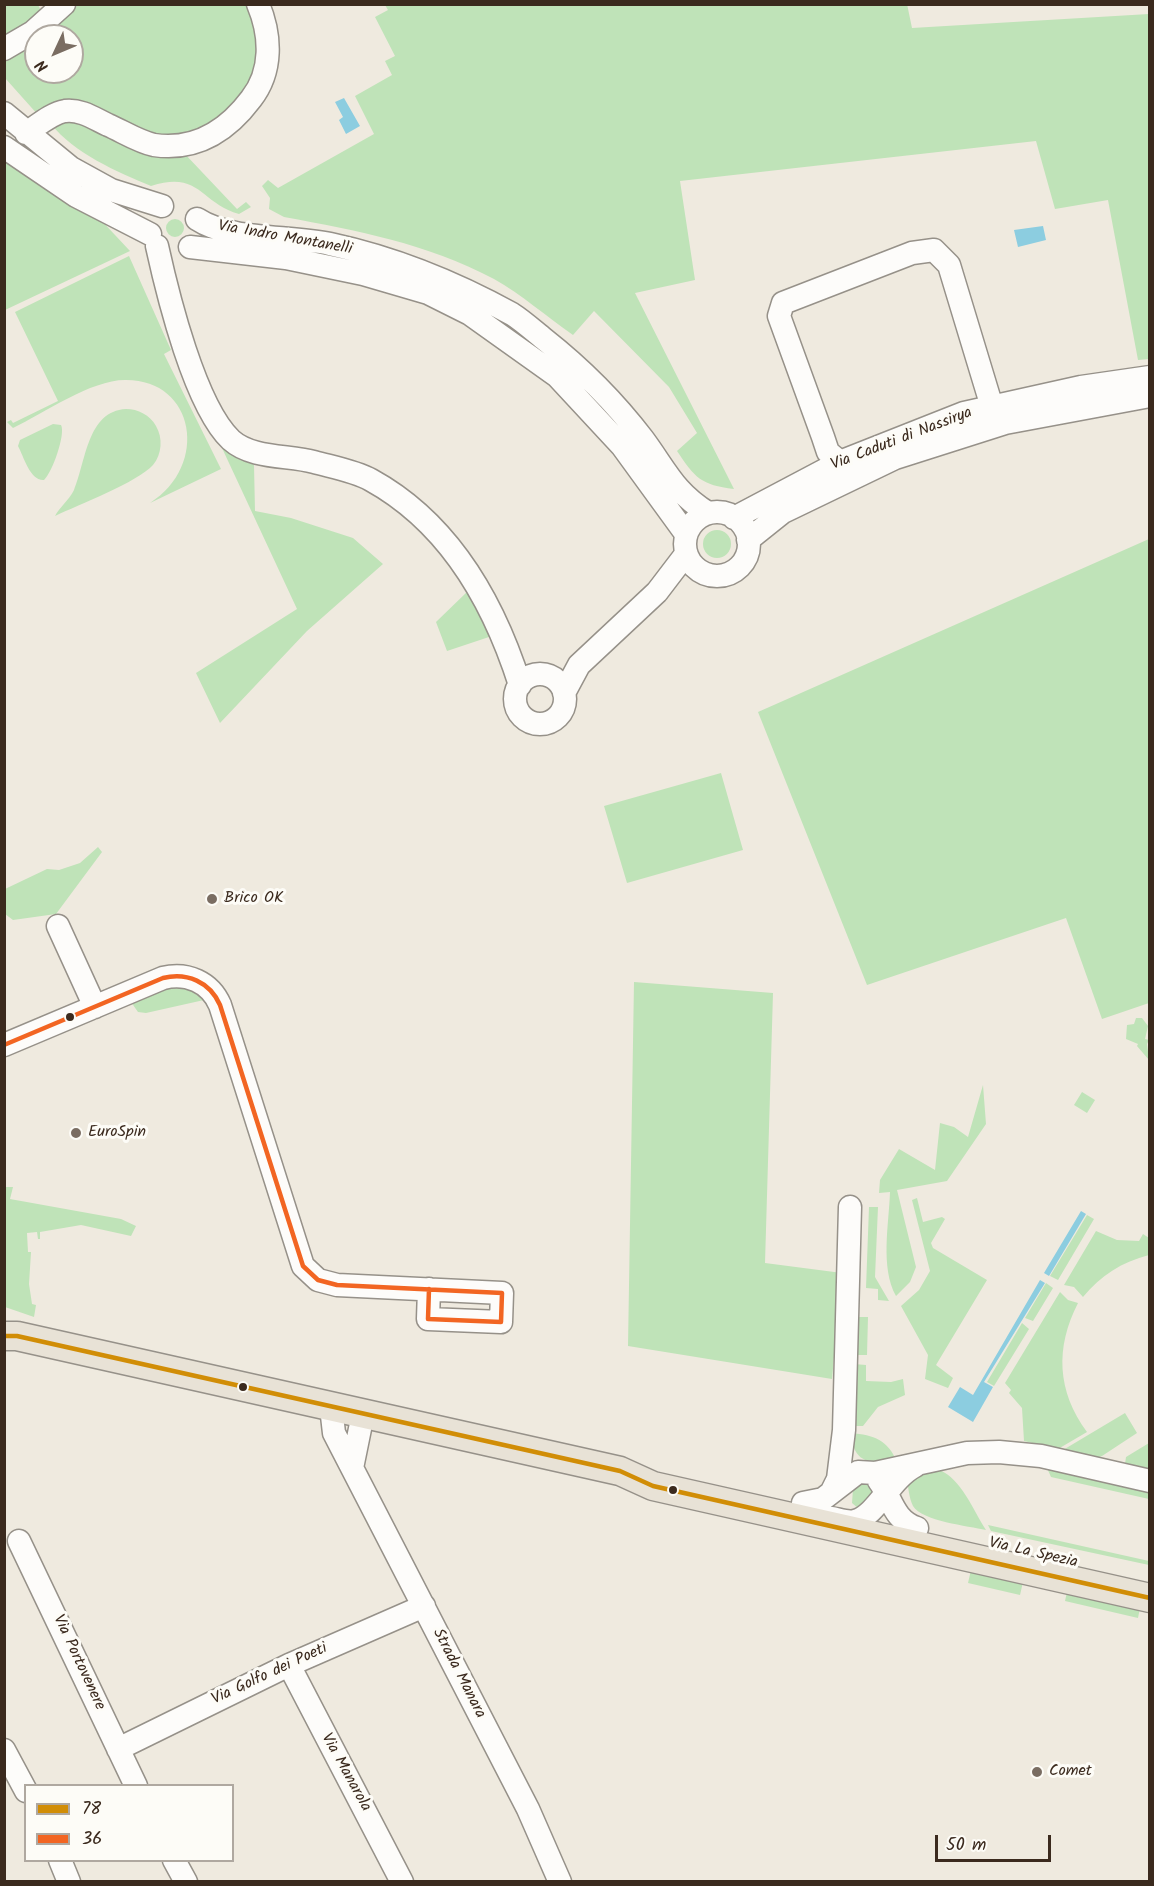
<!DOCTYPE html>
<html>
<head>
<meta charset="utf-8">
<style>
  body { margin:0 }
  #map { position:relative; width:1154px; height:1886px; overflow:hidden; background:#efeadf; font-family:Kalam,sans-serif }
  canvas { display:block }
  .frame { position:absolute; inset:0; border:6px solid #3b2a1e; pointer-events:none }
  .legend { position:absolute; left:24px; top:1784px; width:210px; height:78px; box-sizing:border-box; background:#fdfcf7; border:2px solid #afa8a0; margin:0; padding:8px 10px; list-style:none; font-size:18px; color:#3b2a1e }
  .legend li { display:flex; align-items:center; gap:12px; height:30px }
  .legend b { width:30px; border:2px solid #afa8a0 }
  .north { position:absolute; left:24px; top:24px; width:60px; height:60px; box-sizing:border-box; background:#fdfcf7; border:2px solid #afa8a0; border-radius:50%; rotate:226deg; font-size:16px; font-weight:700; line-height:24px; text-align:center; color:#3b2a1e }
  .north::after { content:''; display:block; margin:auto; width:21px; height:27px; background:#7a6d62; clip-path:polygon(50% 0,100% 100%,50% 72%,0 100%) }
  .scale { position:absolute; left:935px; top:1835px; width:116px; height:27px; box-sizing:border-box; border:3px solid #3b2a1e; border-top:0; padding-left:8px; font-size:18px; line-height:21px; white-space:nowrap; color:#3b2a1e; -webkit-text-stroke:4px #fdfcf7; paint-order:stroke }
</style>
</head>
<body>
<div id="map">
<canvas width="1154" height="1886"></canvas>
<div class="frame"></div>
<ul class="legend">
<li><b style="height:8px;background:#d18d06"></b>78</li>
<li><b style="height:8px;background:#f26522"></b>36</li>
</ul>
<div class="north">N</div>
<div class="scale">50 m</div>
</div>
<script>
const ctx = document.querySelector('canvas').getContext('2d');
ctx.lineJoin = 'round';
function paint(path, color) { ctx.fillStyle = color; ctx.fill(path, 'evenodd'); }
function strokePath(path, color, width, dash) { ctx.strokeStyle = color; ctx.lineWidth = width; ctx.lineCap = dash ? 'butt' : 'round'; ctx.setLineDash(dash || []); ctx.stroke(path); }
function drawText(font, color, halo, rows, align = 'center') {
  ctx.font = font + ' Kalam,sans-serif'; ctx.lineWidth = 6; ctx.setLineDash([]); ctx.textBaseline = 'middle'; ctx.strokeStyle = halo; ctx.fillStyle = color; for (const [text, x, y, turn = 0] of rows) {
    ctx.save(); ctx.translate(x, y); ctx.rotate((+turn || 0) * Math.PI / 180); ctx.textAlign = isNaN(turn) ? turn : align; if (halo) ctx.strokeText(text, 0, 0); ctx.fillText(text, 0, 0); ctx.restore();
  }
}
paint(new Path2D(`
  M907,4l5,24 237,-14v345l-11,1 -30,-160 -53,9 -19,-68 -356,40 15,99 -60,13 99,196c-33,-4 -39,-11 -57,-38l20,-18 -28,-46 -75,-76 -21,24c-26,-18 -52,-41 -79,-56 -69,-36 -135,-48 -210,-62l-15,-8 1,-11 -8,-12 6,-6 10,8 96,-54 -19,-38 37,-21 -7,-14 10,-5 -20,-39 13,-7 -3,-5z
  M5,5h33l5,9 -38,28z
  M78,5h170l7,15 3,38 -11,33 -20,27 -31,16 -43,1 -62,-31 -28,-1 -24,13 -34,-38v-17l31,-22v33h36v-36h-32z
  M74,119l110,34 53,56 9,-7 5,5 -12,7c-39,-11 -39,-44 -88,-28 -34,-14 -77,-33 -100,-62z
  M5,156l95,63 30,32 -125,59z
  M166 228a9 9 0 1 1 18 0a9 9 0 1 1-18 0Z
  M129,256l42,94 -7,4 57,115 -71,34c60,-38 45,-124 -25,-123 -34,0 -81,33 -112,48l-6,-6 4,-2 2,3 45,-22 -43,-89z
  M126,409c12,0 24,6 30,17 7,12 6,28 -3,39 -15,17 -75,40 -98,51 4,-8 14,-16 19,-26 12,-28 13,-79 52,-81z
  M53,424l8,1c5,9 -9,48 -17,55 -14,1 -20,-23 -26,-34l2,-6z
  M222,448l32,17 1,46 36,7 62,20 30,26 -76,67 -87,92 -24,-50 101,-64z
  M703 544a14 14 0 1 1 28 0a14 14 0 1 1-28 0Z
  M1149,539v464l-47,16 -36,-101 -199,67 -109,-273z
  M469,590l23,46 -45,15 -11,-29z
  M721,773l22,77 -116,33 -23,-77z
  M98,847l4,5 -46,62 -43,6 -8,-6v-25l42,-20 12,1 21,-7z
  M634,982l139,11 -8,270 77,10 -10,106 -204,-33z
  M172,987l15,1 17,12 -58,13 -8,-1 -7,-10z
  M1136,1018h6l6,8 -3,13 4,1 -2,4 2,16 -12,-14 1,-2 -12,-5 1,-14 7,-1z
  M983,1085l3,39 -39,57 -50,9 19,77 -6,15 -14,14c-16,-29 -7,-72 -6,-104l-11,1 1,-13 19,-31 36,21 5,-47 14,4 14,10z
  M1082,1092l13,8 -8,13 -13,-8z
  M4,1187h9l-3,12 111,20 15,7 -5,10 -50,-11 -41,7v7h-2l-1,-7 -10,1 1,19h3l-2,32 3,20 4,1 -2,12 -29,-10z
  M917,1198l6,24 19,-5 3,2 -14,24 2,5 54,32 -51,85 17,13 -5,10 -23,-9 3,-24 -27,-49 18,-16 11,-19 -18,-71z
  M869,1207h9l-3,70 14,24 -11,-1v-11l-12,-1z
  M1087,1215l7,4 -36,61 -8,-4z
  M1096,1231l21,9 22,1 4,-7 6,4v17c-27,7 -48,20 -66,42l-9,-10 -10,-2z
  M1046,1283l7,5 -20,33 -8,-3z
  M1060,1292l8,8 10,3c-23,45 -21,88 9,129l-29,17 -34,-8 -2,-33 -13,-15 2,-3 -6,-7z
  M855,1317h13l-1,38h-13z
  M1022,1323l7,6 -35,57 -7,-4z
  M854,1364l12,1v16l25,1 12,-3 2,16 -27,12 -15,19h-11z
  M1125,1413l12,20 -35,23 -6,2 -33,-8z
  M851,1433c23,2 37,7 46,29 -26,2 -44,2 -46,-29z
  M1149,1443v27l-24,-6 1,-7z
  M1047,1468l102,20v11l-98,-22z
  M939,1470c22,8 34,40 47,60 -18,-4 -64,-9 -73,-24 -4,-8 -5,-20 -6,-28z
  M867,1480l8,12 -16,17 -7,-6 1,-14z
  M988,1525l161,36v4l-158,-34z
  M971,1570l52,12 -3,13 -52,-12z
  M1067,1592l73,16 -2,10 -73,-17z`), '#bfe3b8');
paint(new Path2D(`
  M344,98l16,28 -14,8 -7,-14 4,-3 -8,-15z
  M1043,226l3,14 -28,7 -4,-17z
  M1081,1211l5,3 -37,62 -5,-3z
  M1040,1280l5,3 -61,99 9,5 -20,35 -25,-15 12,-20 13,8z`), '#8ccde0');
const minor = new Path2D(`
  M4,49l29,-17 31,-28
  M4,113l67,55 40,22 51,16
  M26,133c11,-7 26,-20 39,-22 16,-2 30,8 43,14 14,6 31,17 46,20 42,6 73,-14 97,-46 22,-28 20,-64 7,-95
  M4,147l72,49 74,38
  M197,219c33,22 94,16 133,25 65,14 124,38 182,70 11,7 22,17 32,25 38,30 70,62 99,100 23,31 31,53 65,74
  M157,246c11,50 38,160 74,194 21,19 58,15 83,22 18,5 41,9 57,18 78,43 123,123 149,205
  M190,247l96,11 77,16 65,19 42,21 87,62 65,70 64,88
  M840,462l-12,-10 -5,-15 -44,-121 4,-13 129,-50 22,-3 15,15 43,142
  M685 544a32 32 0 1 1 64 0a32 32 0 1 1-64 0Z
  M734,518l106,-56 124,-49 117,-26 69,-10
  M748,540l35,-28 112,-54 110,-35 145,-27
  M515 699a25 25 0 1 1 50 0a25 25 0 1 1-50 0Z
  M564,693l15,-28 78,-73 29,-38
  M58,926l37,81
  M4,1045l159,-67c24,-6 47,4 57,27l83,261 15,14 19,5 165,8 -1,29 -73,-3 1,-30
  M331,1407l3,26 194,376 32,73
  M352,1468l11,-54
  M879,1481c13,17 14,39 38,47
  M832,1491l6,-12 6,-49 6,-223
  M803,1503l20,-4 35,-27 17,1 92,-20 32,-1 42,4 109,25
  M831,1518c7,1 16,5 24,3 22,-6 35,-42 60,-55
  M19,1541l117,245
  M289,1665l113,217
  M118,1749l171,-84 135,-59
  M4,1750l22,41
  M60,1860l9,22
  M174,1860l12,22`);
const major = new Path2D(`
  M4,1336h13l603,135 33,15 497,112`);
strokePath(minor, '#969189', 25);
strokePath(major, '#969189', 31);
strokePath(minor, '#fdfcfa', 22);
strokePath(major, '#e8e2d6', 28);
strokePath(new Path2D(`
  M4,1336h13l603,135 33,15 497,112`), '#d18d06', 4.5);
strokePath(new Path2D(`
  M4,1045l159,-67c24,-6 47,4 57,27l83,261 15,14 19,5 165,8 -1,29 -73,-3 1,-30`), '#f26522', 4.5);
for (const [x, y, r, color] of [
  [212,899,6,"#7a6d62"],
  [70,1017,5,"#3b2a1e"],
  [76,1133,6,"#7a6d62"],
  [243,1387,5,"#3b2a1e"],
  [673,1490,5,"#3b2a1e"],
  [1037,1772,6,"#7a6d62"]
]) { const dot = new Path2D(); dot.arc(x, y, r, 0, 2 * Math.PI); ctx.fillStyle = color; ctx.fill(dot); strokePath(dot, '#fdfcf7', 2); }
drawText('16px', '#3b2a1e', '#fdfcf7', [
  ["Via Indro Montanelli",285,239,10],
  ["Via Caduti di Nassirya",902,440,-21],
  ["Via La Spezia",1033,1554,13],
  ["Via Portovenere",78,1663,65],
  ["Strada Manara",458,1674,63],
  ["Via Golfo dei Poeti",270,1675,-25],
  ["Via Manarola",345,1773,61]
]);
drawText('16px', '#3b2a1e', '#fdfcf7', [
  ["Brico OK",224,899],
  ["EuroSpin",88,1133],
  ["Comet",1049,1772]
], 'left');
</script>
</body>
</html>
